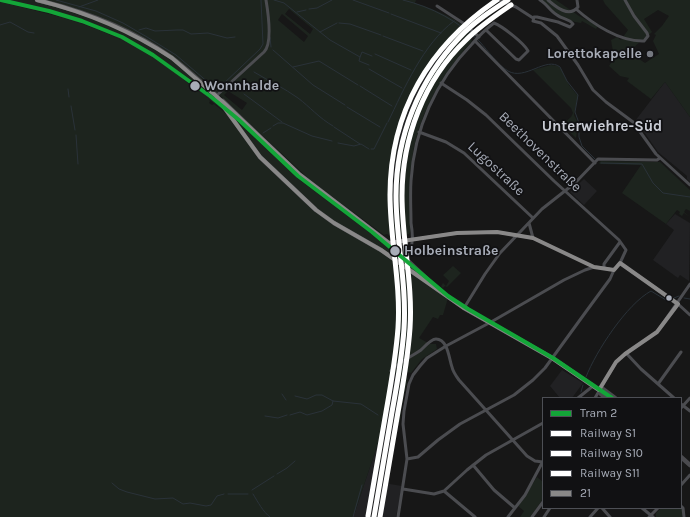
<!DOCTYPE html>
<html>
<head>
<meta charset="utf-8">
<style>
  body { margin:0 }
  #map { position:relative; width:690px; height:517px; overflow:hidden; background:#171717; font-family:Karla,sans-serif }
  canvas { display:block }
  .legend { position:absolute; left:542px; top:397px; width:140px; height:112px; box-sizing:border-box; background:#111113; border:1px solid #4d4f55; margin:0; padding:5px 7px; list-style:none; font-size:12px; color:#a8adb8 }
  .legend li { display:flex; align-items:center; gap:8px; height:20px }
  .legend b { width:20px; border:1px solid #4d4f55 }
</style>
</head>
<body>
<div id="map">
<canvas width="690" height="517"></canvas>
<ul class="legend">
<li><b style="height:5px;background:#13a538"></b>Tram 2</li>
<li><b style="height:5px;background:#fff"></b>Railway S1</li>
<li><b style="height:5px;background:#fff"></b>Railway S10</li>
<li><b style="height:5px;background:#fff"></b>Railway S11</li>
<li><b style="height:5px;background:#898888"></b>21</li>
</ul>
</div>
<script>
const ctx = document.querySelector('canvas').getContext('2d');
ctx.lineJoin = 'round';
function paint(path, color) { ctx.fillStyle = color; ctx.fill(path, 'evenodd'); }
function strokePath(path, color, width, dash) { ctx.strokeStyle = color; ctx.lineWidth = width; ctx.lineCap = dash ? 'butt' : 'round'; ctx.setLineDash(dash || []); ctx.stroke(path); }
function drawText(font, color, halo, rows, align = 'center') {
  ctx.font = font + ' Karla,sans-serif'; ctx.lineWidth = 3.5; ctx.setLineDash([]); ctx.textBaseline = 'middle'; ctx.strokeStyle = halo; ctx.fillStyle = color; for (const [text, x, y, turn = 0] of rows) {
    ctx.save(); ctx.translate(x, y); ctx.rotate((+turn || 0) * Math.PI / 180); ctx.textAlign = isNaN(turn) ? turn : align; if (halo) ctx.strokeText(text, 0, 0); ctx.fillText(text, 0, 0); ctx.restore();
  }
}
paint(new Path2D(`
  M0,0h5l45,10 32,10 40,16 32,18 56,41 28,23 42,40 93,74 52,45 -8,-4 -47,-40 -73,-55 -57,-55 -46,-35v-2l-32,-23 -20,-12 -41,-21 -53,-17 -48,-11z
  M450,42l5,5 -7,18 -34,65 -12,75 2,31 -12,1 -4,-74 29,-89z
  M665,82l25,35v65l-3,-3v-3l-29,-24 -16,-23 -7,-8z
  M584,179l13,12 -13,14 -14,-13z
  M675,214l15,9 -1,58 -9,-6 -2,3 -25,-18 21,-30 -8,-6z
  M562,370l21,13 -11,15h-12l-10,-12z
  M395,373l6,1 -6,49 -11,60 18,3 -6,31h-44l3,-5 31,-93z`), '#212123');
paint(new Path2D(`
  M5,0h411l-1,3c22,7 41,15 59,31l-4,3 2,4c-36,40 -59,83 -62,138 -1,17 0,35 1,52l-2,3 -9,2c-2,-20 -4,-41 -3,-61 4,-49 24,-93 56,-130l-3,-3c-33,32 -53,88 -57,133 -1,21 1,41 3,62h-4l-5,-3 -3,1 -73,-54 -97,-91 -1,-1 -4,4c-39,-29 -80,-57 -127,-73 -25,-9 -51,-14 -77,-20zM289,9l24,20 -3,5 -25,-20zM282,14l26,22 -4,6 -26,-22zM228,91l19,12 -5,7 -18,-15z
  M542,0h14l23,16 19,10 -2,3 -14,-8 -1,2c-7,-1 -18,-4 -24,-9 -6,-4 -9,-10 -15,-14z
  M603,0h87v117l-25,-35 -14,17 -24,-18 2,-3 -9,-2 -11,-10 5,-8 -3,-18 6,-3 4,3 7,-10 -23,-26zM658,10l11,6 -7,10 -8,8 2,1 -3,6 6,13 -14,9c-23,-15 -7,-17 7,-31l-8,-13z
  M0,2c51,12 95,22 141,48 24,14 45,32 67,48l2,3 -1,2 3,2 2,-1 24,19h1l58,55 73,55 78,65 -5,17h-3l-2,4 -5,-2 -14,21 11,6h6l1,5 -15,10 -11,14 -4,-1 -2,4 3,2 -6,27 -2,17 -5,1 6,-49 -7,-1 -8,46 -31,93 -3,5h-352z
  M551,65l7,1 3,3 8,16 9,11 -4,19 4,8 -2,15 -14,-13 9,-8 2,-4 -2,-5 -38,-38z
  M601,161l59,1 30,28v21l-4,-2 -2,3 6,5 -6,-4 -2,3 -3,-2 1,-2 -3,-2 -11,14 -44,-31 19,-28 -41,-1 -1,-1z
  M453,266l8,7 -14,14 -2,-1 -2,2 -2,-2 2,-3 3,3 3,-5 -6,-6z
  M537,477l6,5v17l-13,18h-10l4,-6 -6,-5z
  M661,508h20l2,3 -1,6h-26v-4z`), '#1d241e');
strokePath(new Path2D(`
  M56,0l40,11 27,12 24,14 29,18 40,34
  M274,0l10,3 46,37 30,17 2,-5 10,4
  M353,0l36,13
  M403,0c29,7 55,21 77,42 8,9 18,23 28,29 17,10 38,-15 52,-4l7,14 11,14 -3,17 4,11v14l3,9 13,13
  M79,7l19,-7
  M309,9l8,-1 15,-8
  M297,12l9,-2
  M391,14l50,19
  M339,23l11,1 31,11
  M0,25l10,-3 18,10 6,1
  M139,30l7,-2 9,3 22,-1h6l8,4 17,-1 19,5 8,-1
  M320,32l17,-9
  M383,36l40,15
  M270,37l1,10
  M273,50l40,35 32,20
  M375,54l36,16
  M360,57l-1,4 10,4
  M293,67l26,-6 39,24
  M369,69l33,19
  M254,72c15,9 30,16 44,26 12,9 21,20 35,28
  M221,86l39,-37 3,-5 -2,-44
  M360,86l32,20
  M68,89l1,8
  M244,94l38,28
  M71,106l4,24
  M347,107l33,20
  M388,122c16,-33 35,-78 66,-101
  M273,126l5,-3h5l29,13 20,5
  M334,127l26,17
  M263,133l8,-5
  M76,135l2,29
  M338,143l16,3 7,-2 8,5
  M371,149h3l13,-26
  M601,163l41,1 11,19 10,10 27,4
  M674,298l5,-2
  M684,298l6,1
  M586,377c10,-26 41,-73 65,-86l15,9h3
  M581,392l2,-7
  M282,394l4,6
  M295,396l12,3 9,-4h6l11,6 28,3 17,11
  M290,415l10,-3 7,3 15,-4 10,-6 1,-4
  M265,416l13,2 9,-3
  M277,474l10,-6 8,-7
  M112,483l7,6 8,3 28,7 18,-1 10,6 7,-1 16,3 5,-1 6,-9 7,-2
  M252,490l22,-14
  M228,494h20
  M253,494c5,8 10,18 17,23
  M353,517l9,-32`), '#2a3239', 1);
strokePath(new Path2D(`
  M499,0l17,7 17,11
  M540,0c7,4 10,11 17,15 5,4 13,4 16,9l-3,3 -12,-5 -21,-5h-3l-1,4 8,2 16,13 21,29 15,25 13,12 27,20 23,32 34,31
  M548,0c8,7 21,18 30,7l-1,-7
  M437,6l26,17 16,14
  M576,9c17,15 44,33 68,32l4,-5 -1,-3 -13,-17 -9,-16
  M475,41l120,122
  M216,96l48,-44c9,-9 4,-40 2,-52
  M419,132l27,10 18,11 69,65
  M529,223l4,15
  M389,243l68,-10 40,-1 36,6 61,29 10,1 10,2
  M407,259c2,-5 5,-11 5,-17 1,-6 0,-13 -1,-19 0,-14 -1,-28 0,-42 3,-52 25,-100 61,-137 6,-7 14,-15 22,-21 8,3 30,20 34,28l-9,9 -3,-1 -30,-29
  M620,263l58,41 12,11
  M604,268v-4l16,-22
  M464,308l21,-34 15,-21 42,-44 33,-26 23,-24 59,1 3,-2
  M626,353l15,16 33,29
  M391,371c8,-9 20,-14 30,-21 4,-4 10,-11 15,-11 12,0 13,20 16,28 1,5 4,9 7,13l68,76 8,5 8,1
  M658,384l23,-32
  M578,398l15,-12
  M595,398l21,-36 9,-8 32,-22 33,-48
  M681,404l9,7
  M681,408l9,-10
  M407,459l11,-2 20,-17 22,-16 54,-29 19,-15 12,-12 40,-55 25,-34 4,-9 6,-7 6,-13 -7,-10 -65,-59 -68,-66 -19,-15 -26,-17
  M473,465l21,25 21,18
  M681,485l9,-10
  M403,489l31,5 10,-3 23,-21 19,-15 57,-32
  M444,491l31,26
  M681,506l2,2 1,9
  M602,508l8,9
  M642,508l11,9
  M398,517l9,-58 -4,-35 1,-13 5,-27 4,-9 7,-9 7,-8 19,-12 45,-24 73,-42 21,-10 9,-3
  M508,517l17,-22 17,-32
  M532,517l11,-15
  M544,517l6,-9
  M590,517l8,-9
  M649,517l9,-9`), '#4b4c50', 3);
strokePath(new Path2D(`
  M37,0c48,11 94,29 134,57 16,12 31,26 46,39
  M216,96l44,61 56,53 18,13 47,27 83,58 88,50 47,32 2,4 5,4
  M223,101l76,73 90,69 39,37
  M599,390l4,-1 12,9
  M681,457l9,8`), '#4a4a4e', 4.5);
strokePath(new Path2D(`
  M37,0c49,12 93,30 135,58
  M172,58l51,44 76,72 90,69 68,-10 40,-1 36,6 61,29 20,3 6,-7 58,41 -21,28 -32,22 -9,8 -17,28 -47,-32 -88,-50 -83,-58 -47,-27 -18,-13 -56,-53 -44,-61z`), '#898888', 4);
strokePath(new Path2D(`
  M374,517c6,-35 12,-70 18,-105 5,-27 10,-55 12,-83 3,-45 -8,-89 -8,-133 0,-60 23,-116 64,-159 14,-15 31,-26 48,-37`), '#fff', 5);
strokePath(new Path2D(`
  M380,517c6,-35 12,-70 18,-105 5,-27 10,-55 12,-84 3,-44 -8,-88 -8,-132 0,-58 22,-116 64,-156 14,-14 29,-24 45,-35`), '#fff', 5);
strokePath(new Path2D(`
  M368,516c6,-35 12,-70 18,-104 5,-28 10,-56 12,-84 3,-45 -8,-88 -8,-133 0,-83 39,-149 107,-195`), '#fff', 5);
strokePath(new Path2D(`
  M1,0l48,11 33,10 40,16 31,18 57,41 29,24 59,56 74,56 76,64 20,13 85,49 59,40`), '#13a538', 4);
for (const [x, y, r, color] of [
  [650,54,4,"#757880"],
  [195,86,5.5,"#a8adb8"],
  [395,251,5.5,"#a8adb8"],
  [669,298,3.5,"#a8adb8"]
]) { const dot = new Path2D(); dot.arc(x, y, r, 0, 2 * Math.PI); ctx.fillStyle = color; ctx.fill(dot); strokePath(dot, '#111113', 1.5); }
drawText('bold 14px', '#a8adb8', '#111113', [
  ["Lorettokapelle",642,54]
], 'right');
drawText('bold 14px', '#a8adb8', '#111113', [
  ["Wonnhalde",204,86],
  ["Holbeinstraße",404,251]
], 'left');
drawText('14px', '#a8adb8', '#111113', [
  ["Beethovenstraße",540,152,44],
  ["Lugostraße",496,169,43]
]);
drawText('bold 15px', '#c9ccd4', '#111113', [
  ["Unterwiehre-Süd",602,127]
]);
</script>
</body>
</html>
